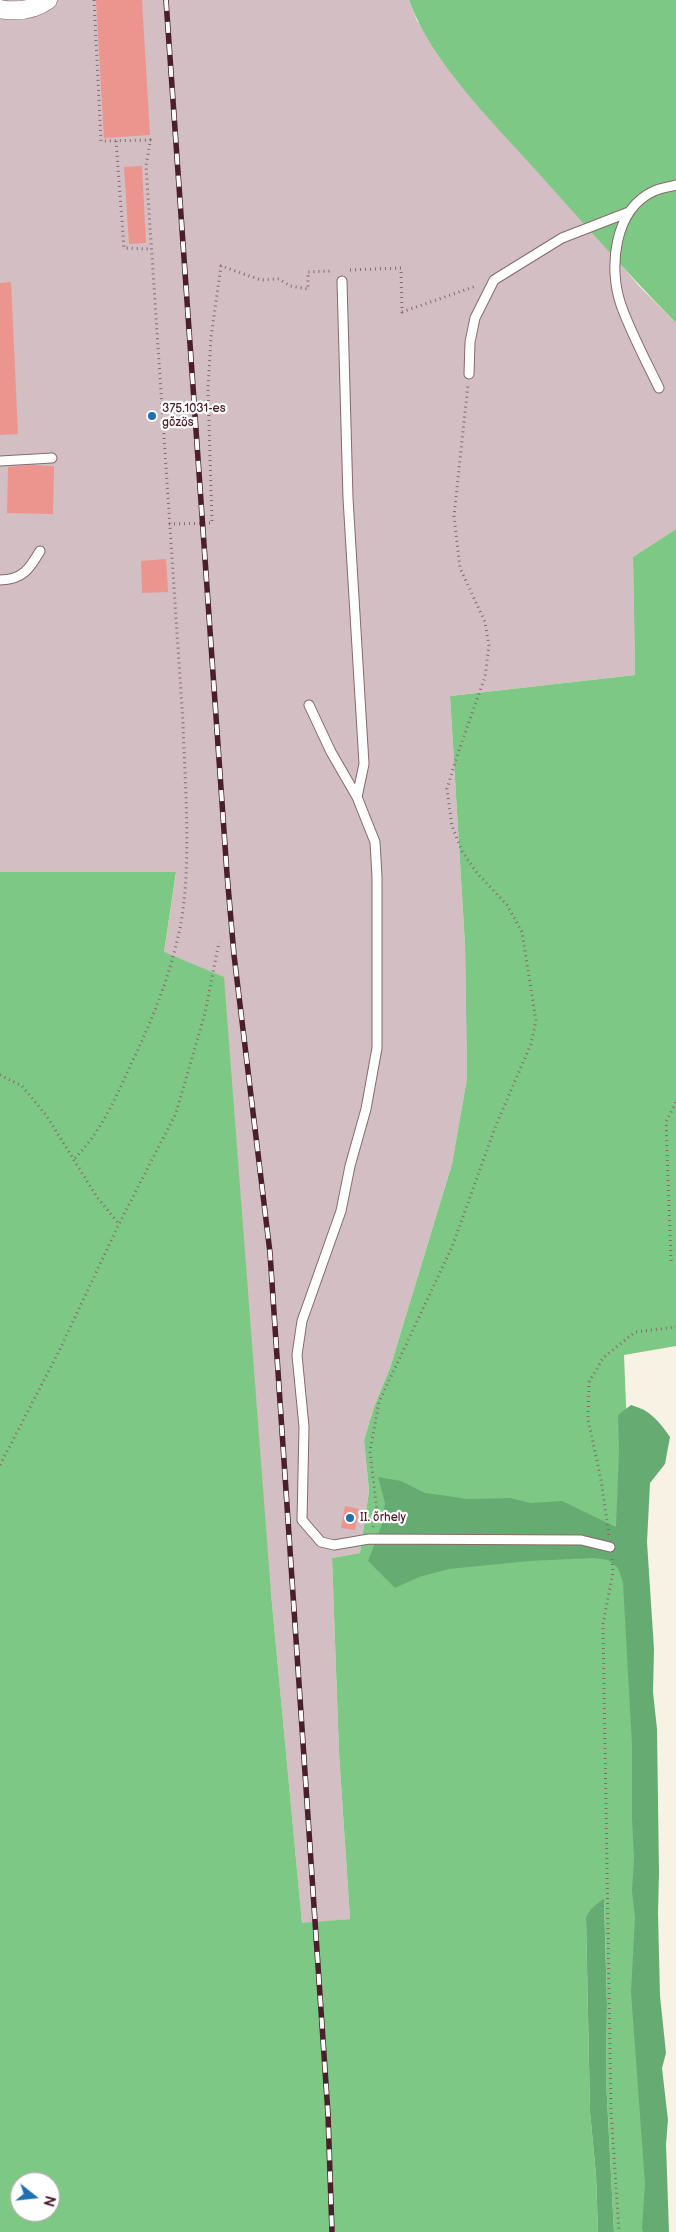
<!DOCTYPE html>
<html>
<head>
<meta charset="utf-8">
<style>
  body { margin:0 }
  #map { position:relative; width:676px; height:2232px; overflow:hidden; background:#f7f2e3; font-family:"Balsamiq Sans",sans-serif }
  canvas { display:block }
  .north { position:absolute; left:10px; top:2172px; width:50px; height:50px; box-sizing:border-box; background:#fff; border:1px solid #b7a5aa; border-radius:50%; rotate:106deg; font-size:14px; font-weight:700; line-height:20px; text-align:center; color:#4a1f2b }
  .north::after { content:''; display:block; margin:auto; width:18px; height:22px; background:#1f6fb2; clip-path:polygon(50% 0,100% 100%,50% 72%,0 100%) }
</style>
</head>
<body>
<div id="map">
<canvas width="676" height="2232"></canvas>
<div class="north">N</div>
</div>
<script>
const ctx = document.querySelector('canvas').getContext('2d');
ctx.lineJoin = 'round';
function paint(path, color) { ctx.fillStyle = color; ctx.fill(path, 'evenodd'); }
function strokePath(path, color, width, dash) { ctx.strokeStyle = color; ctx.lineWidth = width; ctx.lineCap = dash ? 'butt' : 'round'; ctx.setLineDash(dash || []); ctx.stroke(path); }
function drawText(font, color, halo, rows, align = 'center') {
  ctx.font = font + ' "Balsamiq Sans",sans-serif'; ctx.lineWidth = 4.5; ctx.setLineDash([]); ctx.textBaseline = 'middle'; ctx.strokeStyle = halo; ctx.fillStyle = color; for (const [text, x, y, turn = 0] of rows) {
    ctx.save(); ctx.translate(x, y); ctx.rotate((+turn || 0) * Math.PI / 180); ctx.textAlign = isNaN(turn) ? turn : align; if (halo) ctx.strokeText(text, 0, 0); ctx.fillText(text, 0, 0); ctx.restore();
  }
}
paint(new Path2D(`
  M0,0h409l8,21 222,265 37,37v206l-43,28 2,118 -185,21 15,249 2,133 -15,86 -62,204 -16,39 -10,33 5,51 -9,62 -28,5 7,195 11,166 -48,5 -31,-331 -107,-641 12,-79 -176,-1z`), '#d2bec3');
paint(new Path2D(`
  M409,0h267v323c-50,-51 -96,-104 -144,-157 -43,-48 -101,-105 -123,-166z
  M676,529v817l-52,9 35,877h-45l-8,-153 1,-75 -3,-106 -18,19 4,195 6,63 2,57h-598v-1360h176l-12,80 60,25 47,616 31,330 48,-4 -11,-166 -7,-195 28,-5 9,-62 -5,-51 10,-33 16,-39 62,-204 15,-86 -2,-133 -15,-249 185,-21 -2,-118zM20,2182h30v30h-30z`), '#7ec885');
paint(new Path2D(`
  M631,1405c19,5 28,16 39,32l-5,27 -15,19 -3,59 7,107 -1,43 4,37 2,144 -1,40 2,83 6,57 -4,15 6,52 -2,24 3,88h-26l-1,-3 3,-45 -14,-192 4,-75 -3,-26 2,-33 -2,-40v-72l-9,-164 -5,-14 -10,-8 -14,-2 -65,3 -80,8 -30,8 -24,11 -27,-27 14,-37 3,-21 -7,-26 23,4 24,12 23,3 19,3 43,-1 21,5 31,-2 54,26 3,-76 -1,-36z
  M604,1898l3,107 -1,74 8,153h-16l-2,-57 -6,-63 -4,-195 5,-8z`), '#66ac72');
paint(new Path2D(`
  M96,0h46l8,135 -46,3z
  M142,166l4,77 -17,1 -5,-77z
  M11,282l7,152 -18,1v-152z
  M31,465l23,1 -1,48 -46,-1 1,-46z
  M166,559l2,33 -26,1 -1,-32z
  M345,1506l14,3 -4,21 -14,-2z`), '#eb958e');
const service = new Path2D(`
  M342,281l6,217 16,266 -7,33
  M469,374l1,-32 5,-24 19,-38 68,-42 67,-26
  M659,388c-13,-27 -28,-55 -38,-83 -13,-37 -7,-96 33,-114 6,-3 15,-4 22,-6
  M0,461l52,-3
  M0,580c23,0 30,-12 40,-29
  M309,705l22,47 26,45 18,45 2,35v171l-11,61 -16,57 -9,45 -39,110 -5,34 7,72 -2,93 19,22 13,3 35,-6 212,1 29,7`);
const minor = new Path2D(`
  M0,9c17,3 33,2 48,-9`);
strokePath(service, '#87696b', 11);
strokePath(minor, '#87696b', 19);
strokePath(new Path2D(`
  M94,0l7,141 50,-1
  M116,141l8,107 26,1
  M350,270l51,-2 1,44 74,-26
  M169,524l43,-1 -4,-134 3,-52 10,-71 40,14 18,-1 11,7 18,3v-17l25,-1
  M0,1075l22,11 24,29 51,82 22,27
  M75,1158c25,-25 42,-62 56,-94 21,-43 39,-88 49,-136 12,-61 5,-141 3,-205l-37,-557 5,-29
  M671,1261l-5,-139 10,-20
  M0,1465l59,-114 60,-127 57,-111 29,-100 14,-71
  M373,1527l4,-16 -7,-60 9,-49 73,-155 44,-122 35,-81 5,-23 -14,-89 -15,-27 -30,-32 -15,-22 -10,-25 -5,-37 12,-39 26,-73 4,-31 -4,-24 -25,-54 -6,-52 14,-132
  M609,1535l-8,-55 -13,-61 1,-37 14,-24 32,-26 41,-5
  M612,1559l1,13 -10,52 8,486 8,122`), '#87696b', 3, [1, 4]);
strokePath(service, '#fff', 9);
strokePath(minor, '#fff', 18);
const rail = new Path2D(`
  M166,0l61,874 7,81 36,298 58,861 4,118`);
strokePath(rail, '#4a1f2b', 5.5);
strokePath(rail, '#fff', 4, [11]);
for (const [x, y, r, color] of [
  [152,416,5,"#1f6fb2"],
  [350,1518,5,"#1f6fb2"]
]) { const dot = new Path2D(); dot.arc(x, y, r, 0, 2 * Math.PI); ctx.fillStyle = color; ctx.fill(dot); strokePath(dot, '#fff', 2); }
drawText('12px', '#4a1f2b', '#fff', [
  ["375.1031-es",162,409],
  ["gőzös",162,423],
  ["II. őrhely",360,1518]
], 'left');
</script>
</body>
</html>
